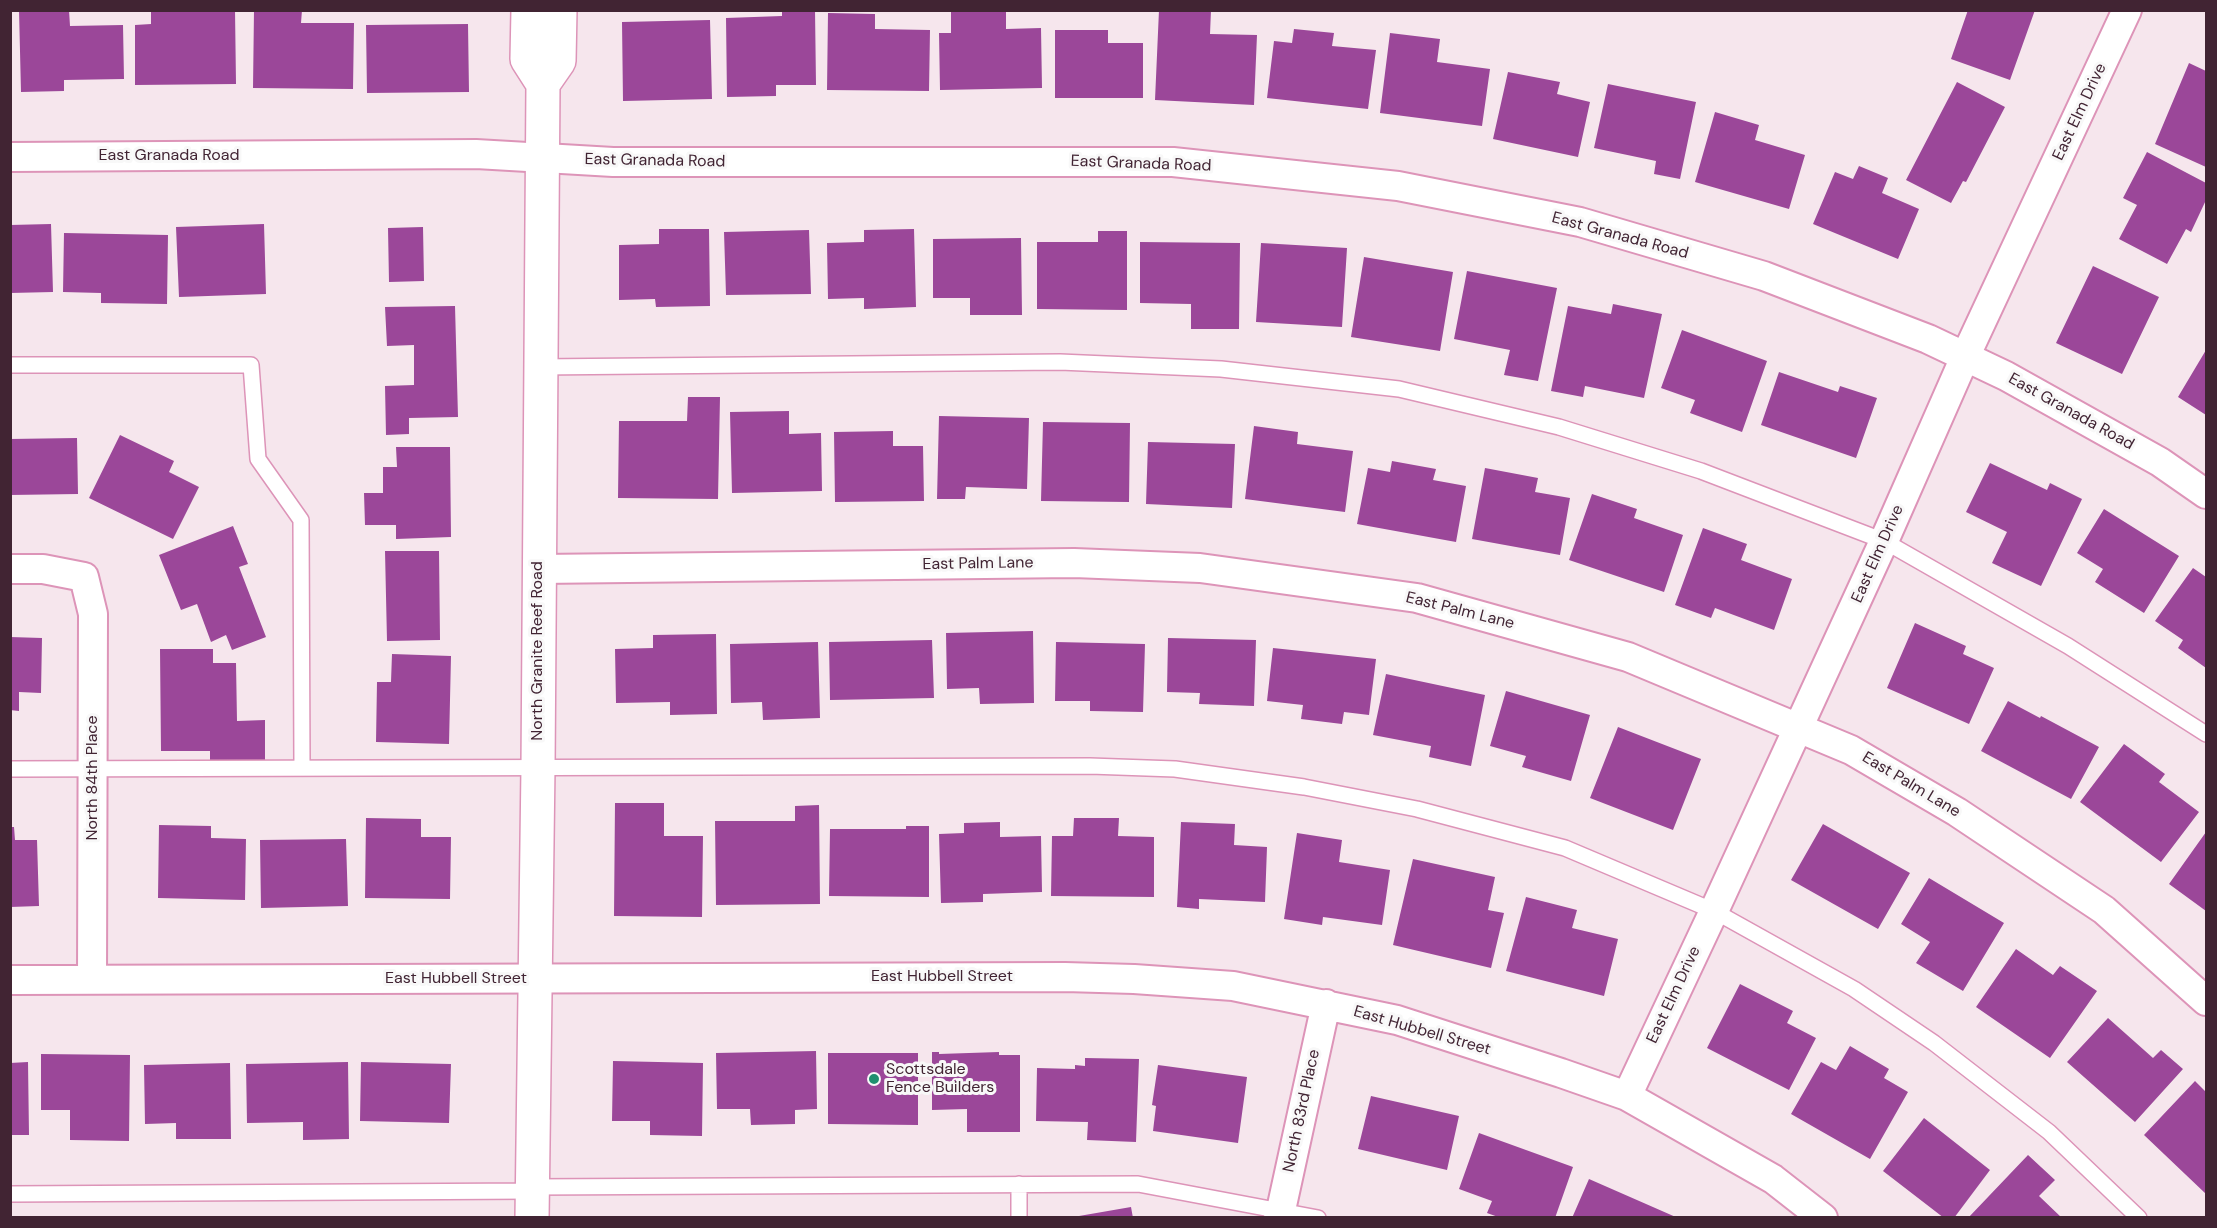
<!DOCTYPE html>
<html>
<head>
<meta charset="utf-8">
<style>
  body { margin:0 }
  #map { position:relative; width:2217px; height:1228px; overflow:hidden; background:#f6e6ed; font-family:"DM Sans",sans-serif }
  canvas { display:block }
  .frame { position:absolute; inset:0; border:12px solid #412433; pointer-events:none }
</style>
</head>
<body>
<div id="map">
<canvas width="2217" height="1228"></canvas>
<div class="frame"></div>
</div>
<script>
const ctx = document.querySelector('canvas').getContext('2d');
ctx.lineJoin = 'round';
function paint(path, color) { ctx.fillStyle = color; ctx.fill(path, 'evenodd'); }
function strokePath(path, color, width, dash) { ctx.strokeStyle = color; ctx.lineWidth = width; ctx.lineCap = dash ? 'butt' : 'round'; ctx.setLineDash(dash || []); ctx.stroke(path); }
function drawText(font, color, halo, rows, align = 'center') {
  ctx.font = font + ' "DM Sans",sans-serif'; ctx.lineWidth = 6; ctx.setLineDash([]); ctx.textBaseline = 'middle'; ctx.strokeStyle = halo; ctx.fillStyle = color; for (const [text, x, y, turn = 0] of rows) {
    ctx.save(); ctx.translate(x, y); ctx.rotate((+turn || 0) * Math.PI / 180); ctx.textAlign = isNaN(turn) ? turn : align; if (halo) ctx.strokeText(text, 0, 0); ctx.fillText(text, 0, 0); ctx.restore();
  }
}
paint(new Path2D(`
  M19,10h50l1,16 53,-1 1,54 -60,1v11l-43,1z
  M151,10h84l1,74 -101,1v-60l16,-1z
  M254,10h48l-1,13h53l-1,66 -100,-1z
  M782,10h33l1,75h-40v11l-49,1 -1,-79 56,-2z
  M1159,10h52l-1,24 47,1 -3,70 -99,-5z
  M1968,10h67l-25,70 -59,-21z
  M1006,11v18l35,-1 1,60 -102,2 -1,-57h12v-21z
  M828,13l47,1v15l55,1 -1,61 -102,-1z
  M710,20l2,79 -89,2 -1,-79z
  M468,24l1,68 -102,1 -1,-68z
  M1294,29l40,4 -2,13 44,4 -8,59 -101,-11 7,-57 18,2z
  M1055,30h53v13h35v55h-88z
  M1390,33l50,6 -3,23 53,7 -8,57 -102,-13z
  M2189,63l17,8v96l-51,-23z
  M1508,72l52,10 -3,12 33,8 -12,55 -85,-18z
  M1957,82l48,25 -39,75 -3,-1 -12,22 -45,-23z
  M1608,84l88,18 -16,77 -26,-5 2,-13 -62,-13z
  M1715,112l44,13 -4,15 50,15 -16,54 -94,-27z
  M2147,152l59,31v17l-15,32 -5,-3 -19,35 -48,-25 18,-34 -14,-7z
  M1859,166l29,12 -6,15 37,16 -21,50 -85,-35 22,-52 18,7z
  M51,224l2,68 -43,1v-68z
  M264,224l2,70 -87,3 -3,-70z
  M423,227l1,54 -35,1 -1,-54z
  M659,229h50l1,77 -54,1 -1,-8 -36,1v-55l40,-1z
  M914,229l2,78 -52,2v-11l-36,1 -1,-56 37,-1v-12z
  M809,230l2,64 -85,1 -2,-63z
  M1098,231h29v79l-90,-1v-67h61z
  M64,233l104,2 -1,69 -66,-1v-10l-38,-1z
  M1021,238l1,77h-52v-17h-37v-59z
  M1140,242l100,1 -1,86h-48v-25l-51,-1z
  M1261,243l86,5 -5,79 -86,-5z
  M1364,257l89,15 -13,79 -89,-14z
  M2093,266l66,31 -37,77 -66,-31z
  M1467,271l90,17 -19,93 -34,-6 6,-25 -56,-11z
  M1613,304l49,10 -18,84 -59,-12 -2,11 -32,-6 17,-85 43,8z
  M455,306l3,111 -49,1v16l-23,1 -1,-49 29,-1v-40l-27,1 -2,-39z
  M1682,330l85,31 -25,71 -52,-19 5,-13 -34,-12z
  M2206,350v65l-28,-18z
  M1779,372l59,20 2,-6 37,12 -21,60 -95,-33z
  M688,397h32l-2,102 -100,-1 1,-77h68z
  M789,411v23l32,-1 1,58 -90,2 -2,-81z
  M939,416l90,2 -2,71 -61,-2 -1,12h-28z
  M1043,422l87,1 -1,79 -88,-1z
  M1254,426l44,6 -1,12 56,7 -8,61 -100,-13z
  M893,431v15h30l1,55 -89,1 -1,-70z
  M120,435l54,26 -5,11 30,15 -26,52 -84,-41z
  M77,438l1,56 -68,1v-56z
  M1148,442l87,2 -3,64 -86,-4z
  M396,447h54l1,90 -55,2v-14h-31l-1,-32h19v-26h14z
  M1392,461l44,8 -3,11 33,6 -10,56 -99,-18 11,-56 22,4z
  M1990,463l57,27 3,-7 32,16 -41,87 -49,-23 15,-31 -41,-20z
  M1485,468l53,10 -3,14 35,6 -10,57 -88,-16z
  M1592,494l45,15 -3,9 49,17 -19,57 -95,-32z
  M2104,509l75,47 -35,57 -49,-31 8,-13 -26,-16z
  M233,526l15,38 -9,3 27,70 -34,13 -6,-15 -15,7 -14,-38 -16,6 -22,-55z
  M1703,528l44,16 -6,16 51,19 -18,51 -59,-22 -4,10 -36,-13z
  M385,551h54l1,89 -53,1z
  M2193,568l13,9v91l-28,-20 5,-8 -28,-19z
  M1915,623l51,23 -3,8 31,14 -25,56 -82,-36z
  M1033,631l1,72 -54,1 -1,-16 -32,1 -1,-56z
  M716,634l1,80 -47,1v-13l-54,1 -1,-54 38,-1v-13z
  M10,637l32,1 -1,55 -22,-1v19l-9,-1z
  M1168,638l88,2 -2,66 -55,-2 1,-11 -33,-1z
  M932,640l2,58 -104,2 -1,-58z
  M818,642l2,76 -57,2 -1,-18 -31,1 -1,-59z
  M1056,642l89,2 -2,68 -53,-1v-10h-35z
  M1273,648l103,11 -7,56 -25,-3 -2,12 -41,-5 2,-14 -36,-4z
  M160,649h53v14h23l1,58 28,-1v40l-55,1v-10h-49z
  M392,654l59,2 -2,88 -73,-2 1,-60h14z
  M1386,674l99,21 -14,71 -42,-9 2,-11 -58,-11z
  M1506,691l84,24 -19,66 -49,-14 4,-11 -36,-10z
  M2008,701l32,17 1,-2 58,31 -28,52 -90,-48z
  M1618,727l83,32 -28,71 -83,-32z
  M2124,744l41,30 -6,8 40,30 -38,50 -81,-60z
  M615,803h49v33h39l-1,81 -88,-1z
  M819,805l1,99 -104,1 -1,-84h80v-15z
  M366,818l55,1v18h30l-1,62 -85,-1z
  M1074,818h45l-1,18 36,1v60l-103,-1 1,-60h21z
  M1000,822v15l41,-1 1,56 -59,2v8l-42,1 -2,-69 25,-1v-10z
  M1181,822l54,2 -1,21 33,2 -2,55 -66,-3v10l-22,-2z
  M1823,824l87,49 -32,56 -87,-49z
  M159,825l52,1v12l35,1 -1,61 -87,-2z
  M906,826h23v71l-100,-1 1,-67h76z
  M10,827h4l1,13h22l2,66 -29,1z
  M2206,832v79l-37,-27z
  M1297,833l45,7 -3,22 51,8 -8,55 -59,-8 -1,8 -38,-6z
  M346,839l2,67 -87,2 -1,-68z
  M1413,859l82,18 -7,33 16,3 -13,55 -98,-23z
  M1929,878l75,45 -41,68 -47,-28 14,-21 -29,-18z
  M1526,897l51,13 -5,18 46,11 -14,57 -98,-25z
  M2016,949l37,26 7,-9 37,25 -47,67 -74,-51z
  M1740,984l53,27 -6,12 29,15 -27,52 -82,-42z
  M2108,1018l45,40 8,-8 22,19 -48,53 -68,-60z
  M1850,1046l39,23 -5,9 24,14 -38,67 -79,-45 30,-52 15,8z
  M816,1051l1,58 -22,1v14l-44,1 -1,-16h-33l-1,-56z
  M932,1052h7v2l60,-2v3h21v77h-53v-23l-35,1z
  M828,1053h90v72l-90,-1z
  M41,1054l89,1 -1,86 -59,-1v-30h-29z
  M1085,1058l54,1 -3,83 -49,-2 1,-18 -52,-1 1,-53 38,1v-4l10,1z
  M613,1061l90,2 -1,73 -52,-1v-14h-38z
  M28,1062l1,73h-19v-72z
  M348,1062l1,77 -46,1v-18l-56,1 -1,-59z
  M361,1062l90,2 -2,59 -89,-2z
  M230,1063l1,76h-55v-16l-31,1 -1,-59z
  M1158,1065l89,12 -9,66 -85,-12 3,-25 -4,-1z
  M2195,1081l11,11v102l-62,-59z
  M1371,1096l88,20 -12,54 -89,-21z
  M1924,1118l66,52 -36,48h-10l-61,-47z
  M1479,1133l94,34 -18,51h-54l-14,-5 5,-12 -33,-12z
  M2028,1155l27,25 -16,16 23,22h-94z
  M1589,1179l89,39h-106z
  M1131,1207l2,11h-54v-2z`), '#9b4799');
const lane = new Path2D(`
  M10,365h241l7,94 43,61 1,248
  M539,367l521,-5 161,7 178,20 160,38 142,44 183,70 184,105 138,88
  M10,769l1080,-3 85,3 129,18 113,22 148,39 149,63 140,78 80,54 115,89 90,86
  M1019,1184v34
  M532,1187l606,-3 180,34
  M10,1194l522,-3`);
const street = new Path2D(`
  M10,157l466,-3 137,8h560l225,24 182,36 184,54 164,63 78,37 154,86 46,32
  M10,569h33l41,8 9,37 -1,366
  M539,569l535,-6 126,5 217,30 211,59 223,93 106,62 147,98 102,91
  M10,980l1055,-3 69,2 99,7 164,34 164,53 66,23 146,83 50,39
  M1627,1096l87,-185 170,-370 81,-184 162,-347
  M1278,1218l3,-8 45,-206`);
const secondary = new Path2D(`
  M528,10l-1,49 16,25 -5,683 -6,451
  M543,84l16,-23 1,-51`);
strokePath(lane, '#dd94b8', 18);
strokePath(street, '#dd94b8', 32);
strokePath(secondary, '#dd94b8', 36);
strokePath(lane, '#fff', 15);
strokePath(street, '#fff', 28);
strokePath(secondary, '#fff', 33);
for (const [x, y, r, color] of [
  [874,1079,6,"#208f6f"]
]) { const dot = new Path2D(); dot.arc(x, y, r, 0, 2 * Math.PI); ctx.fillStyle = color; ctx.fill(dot); strokePath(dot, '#f8f8f8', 2); }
drawText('16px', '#412433', '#f8f8f8', [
  ["East Elm Drive",2080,112,-65],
  ["East Granada Road",169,156],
  ["East Granada Road",655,161,1],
  ["East Granada Road",1141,164,2],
  ["East Granada Road",1620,236,15],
  ["East Granada Road",2071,412,29],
  ["East Elm Drive",1878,554,-66],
  ["East Palm Lane",978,564,-1],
  ["East Palm Lane",1460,611,14],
  ["North Granite Reef Road",538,651,-90],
  ["North 84th Place",93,778,-90],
  ["East Palm Lane",1911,785,31],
  ["East Hubbell Street",942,977],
  ["East Hubbell Street",456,979],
  ["East Elm Drive",1674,995,-65],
  ["East Hubbell Street",1422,1031,16],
  ["North 83rd Place",1302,1111,-78]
]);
drawText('16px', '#412433', '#f8f8f8', [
  ["Scottsdale",886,1070],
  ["Fence Builders",886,1088]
], 'left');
</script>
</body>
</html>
